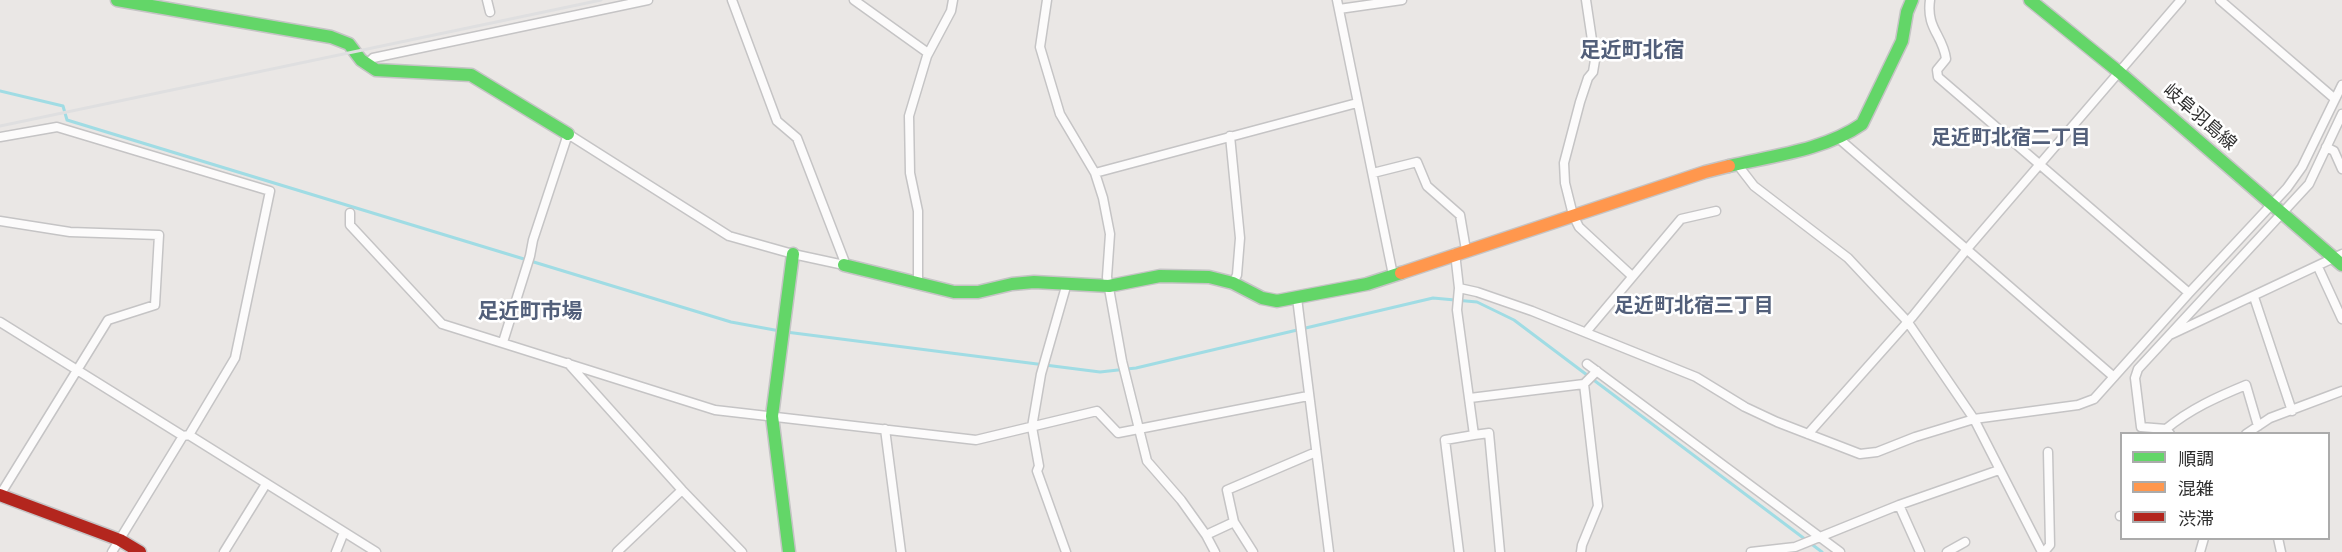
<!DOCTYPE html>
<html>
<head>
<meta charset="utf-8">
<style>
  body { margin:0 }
  #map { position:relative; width:2342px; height:552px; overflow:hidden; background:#eae7e5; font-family:"Nunito Sans","Noto Sans JP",sans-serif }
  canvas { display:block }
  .legend { position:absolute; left:2120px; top:432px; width:210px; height:108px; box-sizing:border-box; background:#fff; border:2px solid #ababab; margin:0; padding:8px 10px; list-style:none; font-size:18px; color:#2e2e2e }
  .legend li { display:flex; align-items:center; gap:12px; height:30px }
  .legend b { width:30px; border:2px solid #ababab }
</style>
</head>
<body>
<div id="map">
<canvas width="2342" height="552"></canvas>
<ul class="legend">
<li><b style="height:8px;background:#63d668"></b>順調</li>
<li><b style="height:8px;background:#ff974d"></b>混雑</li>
<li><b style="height:8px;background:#b3261e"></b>渋滞</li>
</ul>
</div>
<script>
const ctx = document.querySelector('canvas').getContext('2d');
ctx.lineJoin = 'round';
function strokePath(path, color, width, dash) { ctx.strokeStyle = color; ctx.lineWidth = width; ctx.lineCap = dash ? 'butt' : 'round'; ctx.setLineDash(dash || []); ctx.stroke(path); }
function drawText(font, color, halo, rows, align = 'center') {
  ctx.font = font + ' "Nunito Sans","Noto Sans JP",sans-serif'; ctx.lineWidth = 5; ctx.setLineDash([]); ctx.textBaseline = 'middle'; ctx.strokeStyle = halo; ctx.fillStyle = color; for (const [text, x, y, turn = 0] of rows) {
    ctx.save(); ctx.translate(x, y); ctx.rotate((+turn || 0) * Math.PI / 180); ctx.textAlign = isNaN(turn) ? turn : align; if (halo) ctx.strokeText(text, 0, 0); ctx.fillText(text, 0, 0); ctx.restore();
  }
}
strokePath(new Path2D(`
  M0,91l63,15 4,14 664,202 49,9
  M786,332l314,40 36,-4 297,-70 44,4 37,18 308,232`), '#a0dce4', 3);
const street = new Path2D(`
  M487,0l3,12
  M854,0l74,53
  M1047,0l-7,47 20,67 35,59 8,25 7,36 -3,43 15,84 25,100 34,39 25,35 9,17
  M1337,0l56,275
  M1586,0l9,60 -2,12 -5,6 -8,24 -16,61 1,20 8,32 6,12 53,49
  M1930,0c-4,29 13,35 16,59l-9,11 1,7 251,216
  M2220,0l115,99
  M1339,9l63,-9
  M366,65l7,-7 275,-58
  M1230,136l10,102 -3,37 -4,8
  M0,137l57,-10 213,64 -35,167 -46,77 -6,1 -71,116
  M1837,137l277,240
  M2326,147l8,4 8,18
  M1737,164l17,22 94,72 59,63 67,98 68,133
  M1095,173l262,-70
  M1373,173l44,-11 10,24 33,29 6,35
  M350,213v12l92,99 273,86 261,30 121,-29 21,22 190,-37
  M0,221l70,11 89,3 -4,70 -47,15 -108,175
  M1455,253l4,35 -2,22 17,125 15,-2 11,119
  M2318,267l24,52
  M918,284v-73l-8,-38 -1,-57 18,-60 24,-45 2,-11
  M1459,288l18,4 55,19 164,66 49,30 32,15 83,32 17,-2 38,-15 59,-18 104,-14 16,-6 95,-106 98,-105 15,-21 40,-82
  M2254,297l38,114
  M1297,298l32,254
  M0,322l183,114
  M1586,332l95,-113 35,-8
  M2172,334l170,-80
  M503,342l27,-86 3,-16 35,-106 161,102 64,18 51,11v-5l-47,-122 -20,-17 -45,-121
  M568,363l114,127 60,62
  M1587,364l253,188
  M1470,398l114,-14
  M885,429l16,123
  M2166,429c24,-20 51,-32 80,-44l12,41
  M1808,434l105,-118 54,-67 214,-249
  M2170,434l-4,-5 -25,-2 -6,-49 3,-9 171,-185 33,-70
  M2246,434l24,-16 72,-27
  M189,435l187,117
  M1899,505l21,47
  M2120,516h2
  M1206,535l28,-13
  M2278,538l3,14
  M224,552l42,-68
  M336,552l8,-20
  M617,552l65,-62
  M1066,552l-29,-81 2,-5 -7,-39 9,-53 26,-91
  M1253,552l-19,-30 -7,-32 89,-38
  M1459,552l-14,-112 29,-5
  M1581,552l1,-7 16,-39 -14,-122 13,-13
  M1751,552l44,-5 104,-42 100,-35
  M1947,552l18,-10
  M2044,552l6,-7 -2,-93
  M2200,552l4,-14`);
const fast = new Path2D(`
  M117,0l214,37 18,7 12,16 15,10 95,5 97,59
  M2030,0l89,72 223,193
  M1729,166c43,-10 96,-16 133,-42l40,-83 5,-29 5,-12
  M844,265l110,27h24l34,-8 22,-2 75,4 51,-10 49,1 24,6 29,15 15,3 90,-17 34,-11
  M789,552l-17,-136 21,-162`);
const slow = new Path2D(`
  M1401,273l304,-101 24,-6`);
const jam = new Path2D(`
  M0,495l120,45 20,12`);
strokePath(street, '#c5c4c5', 11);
strokePath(fast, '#c5c4c5', 15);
strokePath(slow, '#c5c4c5', 15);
strokePath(jam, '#c5c4c5', 15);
strokePath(street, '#fcfbfb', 8);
strokePath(fast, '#63d668', 12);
strokePath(slow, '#ff974d', 12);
strokePath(jam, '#b3261e', 12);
strokePath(new Path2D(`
  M0,126l601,-126`), '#dfdfe0', 3);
drawText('18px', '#2e2e2e', '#fff', [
  ["岐阜羽島線",2199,118,41]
]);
drawText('bold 20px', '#525f7a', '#fff', [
  ["足近町北宿二丁目",2011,139],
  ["足近町北宿三丁目",1694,307]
]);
drawText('bold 21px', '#525f7a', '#fff', [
  ["足近町北宿",1632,52],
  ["足近町市場",530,313]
]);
</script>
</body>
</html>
